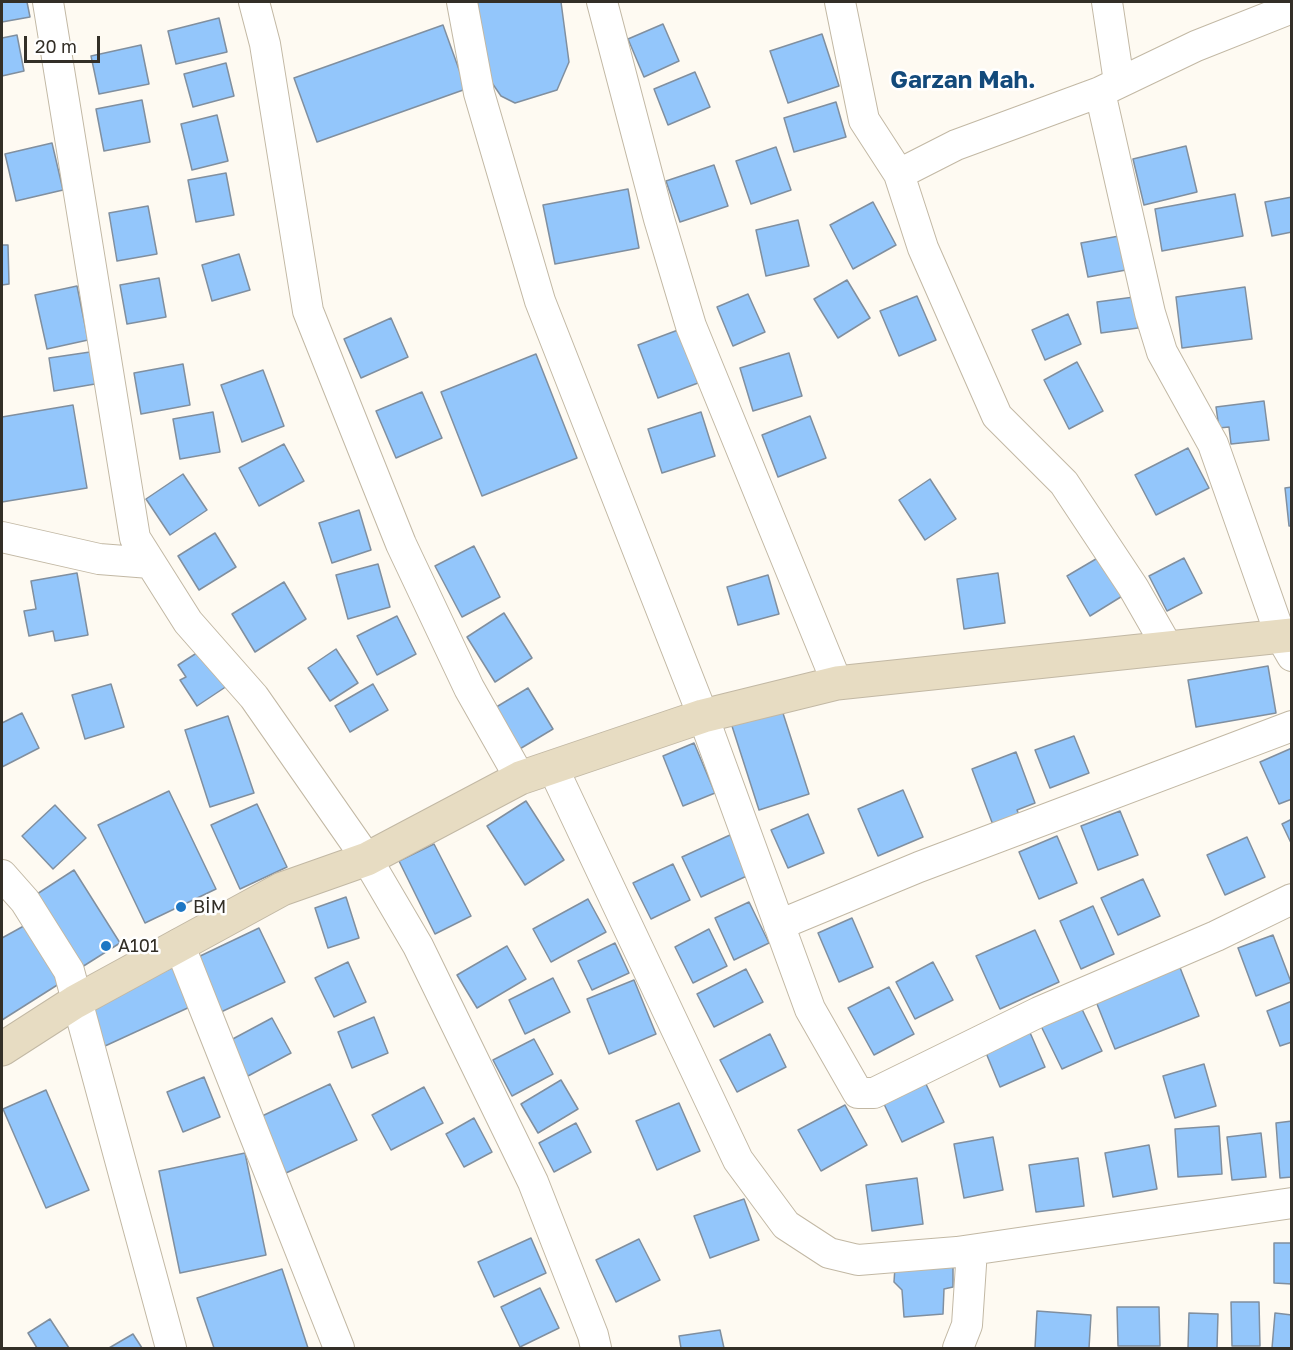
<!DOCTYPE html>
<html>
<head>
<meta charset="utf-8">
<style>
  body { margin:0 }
  #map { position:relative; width:1293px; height:1350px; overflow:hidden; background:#fefaf2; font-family:"Golos Text",sans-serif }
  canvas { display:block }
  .frame { position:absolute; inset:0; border:3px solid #332f27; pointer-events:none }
  .scale { position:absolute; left:24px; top:36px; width:76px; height:27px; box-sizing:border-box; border:3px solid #332f27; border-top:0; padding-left:8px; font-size:18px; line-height:21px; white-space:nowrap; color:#332f27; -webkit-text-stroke:4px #fff; paint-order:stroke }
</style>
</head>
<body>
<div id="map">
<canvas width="1293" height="1350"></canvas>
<div class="frame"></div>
<div class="scale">20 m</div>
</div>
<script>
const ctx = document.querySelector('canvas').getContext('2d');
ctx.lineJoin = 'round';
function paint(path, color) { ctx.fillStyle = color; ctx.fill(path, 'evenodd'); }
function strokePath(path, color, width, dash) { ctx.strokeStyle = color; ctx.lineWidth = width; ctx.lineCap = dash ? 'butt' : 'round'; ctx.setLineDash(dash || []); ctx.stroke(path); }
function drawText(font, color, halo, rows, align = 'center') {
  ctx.font = font + ' "Golos Text",sans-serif'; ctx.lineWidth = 5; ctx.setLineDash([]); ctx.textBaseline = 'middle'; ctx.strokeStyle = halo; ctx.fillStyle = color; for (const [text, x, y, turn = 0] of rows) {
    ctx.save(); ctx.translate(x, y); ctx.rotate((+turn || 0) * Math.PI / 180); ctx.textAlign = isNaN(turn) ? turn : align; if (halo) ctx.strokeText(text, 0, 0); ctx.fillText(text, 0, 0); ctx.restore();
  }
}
const building = new Path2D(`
  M2,2h25l3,15 -28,5z
  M475,2h86l8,60 -12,28 -42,13 -14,-7 -13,-19z
  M219,18l8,34 -51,12 -8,-33z
  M663,24l16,37 -35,16 -16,-38z
  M443,25l23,64 -149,53 -23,-64z
  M822,34l17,52 -51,17 -18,-52z
  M17,35l7,36 -22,5v-38z
  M141,45l8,39 -50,10 -8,-38z
  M226,63l8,33 -41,11 -9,-33z
  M695,72l15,35 -42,18 -14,-36z
  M142,100l8,42 -46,9 -8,-42z
  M836,102l10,35 -52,15 -10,-34z
  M217,115l11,46 -36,9 -11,-46z
  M52,143l11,47 -47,11 -11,-47z
  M1186,146l11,46 -53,13 -11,-46z
  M776,147l15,43 -40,14 -15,-43z
  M714,165l14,41 -48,16 -14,-41z
  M226,173l8,42 -38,7 -8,-42z
  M628,189l11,59 -84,16 -12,-59z
  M1235,194l8,42 -81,15 -7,-42z
  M1292,197v35l-20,4 -7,-34z
  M873,202l23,43 -43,24 -23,-44z
  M148,206l9,48 -40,7 -8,-48z
  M798,220l11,46 -43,10 -10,-46z
  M1119,236l7,34 -38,7 -7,-34z
  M2,245h6l1,39 -7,1z
  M239,254l11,36 -38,11 -10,-36z
  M159,278l7,39 -39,7 -7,-39z
  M847,280l23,38 -32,20 -24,-39z
  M77,286l11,54 -41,9 -12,-54z
  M1245,287l7,52 -70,9 -6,-51z
  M748,294l17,38 -32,14 -16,-39z
  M917,296l19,44 -37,16 -19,-45z
  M1134,297l4,31 -37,5 -4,-31z
  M1068,314l13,30 -36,16 -13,-30z
  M391,318l17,39 -47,21 -17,-39z
  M678,330l20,53 -40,15 -20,-53z
  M90,352l5,32 -41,7 -5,-33z
  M789,353l13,43 -49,15 -13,-43z
  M536,354l41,104 -95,38 -41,-104z
  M1077,362l26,49 -34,18 -25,-49z
  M183,364l7,41 -49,9 -7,-41z
  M263,370l21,56 -42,16 -21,-57z
  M422,392l20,46 -46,20 -20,-47z
  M1264,401l5,39 -38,4 -2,-17 -10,1 -3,-21z
  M73,405l14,83 -85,14v-85z
  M213,412l7,40 -40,7 -7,-40z
  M701,412l14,44 -53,17 -14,-44z
  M810,416l16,42 -48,19 -16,-42z
  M284,444l20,37 -45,25 -20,-38z
  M1188,448l21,40 -53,27 -21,-40z
  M183,474l24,36 -37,25 -24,-36z
  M930,479l26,40 -31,21 -26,-40z
  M1292,487v39h-3l-4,-38z
  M359,510l12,40 -39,13 -13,-40z
  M215,533l21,34 -37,23 -21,-34z
  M474,546l26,51 -38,20 -27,-51z
  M1101,556l23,39 -34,21 -23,-40z
  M1184,558l18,35 -35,18 -18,-35z
  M378,564l12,43 -42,12 -12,-44z
  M77,573l11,62 -33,6 -2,-10 -24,5 -5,-25 12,-2 -5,-28z
  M998,573l7,50 -41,6 -7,-50z
  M768,575l11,39 -41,11 -11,-38z
  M284,582l22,37 -51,33 -23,-38z
  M504,613l28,45 -37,24 -28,-45z
  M397,616l19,38 -39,21 -20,-39z
  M203,649l24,37 -30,20 -17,-26 6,-3 -8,-12z
  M336,649l22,34 -28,18 -22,-33z
  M1268,666l8,47 -80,14 -8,-47z
  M111,684l13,43 -39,12 -13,-44z
  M373,684l15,26 -38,22 -15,-26z
  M528,688l25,41 -35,21 -25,-41z
  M781,707l28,87 -50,16 -28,-87z
  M22,713l17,35 -37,19v-44z
  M228,716l26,77 -44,14 -25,-77z
  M1074,736l15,37 -39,15 -15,-38z
  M694,743l21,50 -32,13 -20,-50z
  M1292,748v51l-13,5 -19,-42z
  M1016,752l19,51 -18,7 2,5 -26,10 -21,-56z
  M903,790l20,47 -45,19 -20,-47z
  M169,791l47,98 -71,34 -47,-98z
  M526,801l38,59 -39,25 -38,-59z
  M257,804l30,63 -47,22 -29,-64z
  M55,805l31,33 -33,31 -31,-33z
  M1120,811l18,44 -40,15 -17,-44z
  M808,814l16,39 -36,15 -17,-38z
  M1292,819v26l-10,-21z
  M730,835l19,40 -48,22 -19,-40z
  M1057,836l20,47 -38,16 -20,-47z
  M1247,837l18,40 -40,18 -18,-40z
  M434,844l37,72 -36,18 -36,-73z
  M673,864l17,36 -39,19 -18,-36z
  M74,870l46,73 -38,24 -45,-73z
  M1143,879l17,37 -42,19 -17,-37z
  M346,897l13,41 -31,10 -13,-40z
  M588,899l18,33 -55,30 -18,-33z
  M749,902l20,41 -35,17 -19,-42z
  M1093,906l21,48 -33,15 -21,-48z
  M852,918l21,49 -34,15 -21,-49z
  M31,922l31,60 -60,38v-82z
  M259,928l26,54 -64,30 -25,-54z
  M709,929l18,37 -34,17 -18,-36z
  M1035,930l24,52 -59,27 -24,-53z
  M1273,935l18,47 -35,14 -18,-48z
  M615,943l14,30 -37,17 -14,-29z
  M507,946l19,33 -49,29 -20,-33z
  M348,962l18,40 -32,15 -19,-39z
  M933,962l20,38 -38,19 -19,-37z
  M1179,965l20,51 -84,33 -20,-50z
  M174,967l18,39 -87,40 -17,-40z
  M746,969l17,33 -49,25 -17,-33z
  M553,978l17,34 -45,22 -16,-34z
  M634,980l22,54 -47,20 -22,-55z
  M889,987l25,47 -40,21 -26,-47z
  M1292,1001v41l-12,4 -13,-35z
  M1080,1005l22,46 -40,18 -22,-45z
  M374,1017l14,36 -36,15 -14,-36z
  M272,1018l19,35 -43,23 -19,-35z
  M1028,1028l17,39 -45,20 -16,-39z
  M770,1034l16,33 -49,25 -17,-32z
  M534,1039l19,35 -41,22 -19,-36z
  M1204,1064l12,42 -41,12 -12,-42z
  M204,1077l16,40 -37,15 -16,-40z
  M561,1080l17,29 -40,24 -17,-29z
  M925,1082l19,40 -42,20 -19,-40z
  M330,1084l27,56 -71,33 -26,-56z
  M424,1087l19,36 -52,27 -19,-35z
  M46,1090l43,100 -43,18 -43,-99z
  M679,1103l21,48 -43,19 -21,-49z
  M845,1105l22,40 -46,26 -23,-41z
  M474,1118l18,34 -28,15 -18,-33z
  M1292,1121v56l-12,1 -4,-55z
  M576,1123l15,29 -37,20 -15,-29z
  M1219,1126l3,48 -44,3 -3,-48z
  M1261,1133l5,44 -34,3 -5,-43z
  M993,1137l10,53 -39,8 -10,-54z
  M1149,1145l8,44 -44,8 -8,-44z
  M245,1153l21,102 -86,18 -21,-102z
  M1078,1158l6,48 -48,6 -7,-47z
  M917,1178l6,46 -51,7 -6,-46z
  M744,1199l15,41 -49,18 -16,-42z
  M531,1238l15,35 -52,24 -16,-35z
  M639,1239l21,41 -44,22 -20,-42z
  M1274,1243h18v41l-18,-1z
  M953,1263v24l-9,2 -1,25 -39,3 -2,-27 -8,-8 1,-15z
  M282,1269l26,79h-94l-17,-50z
  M540,1288l19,40 -39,19 -19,-40z
  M1231,1302h28l1,44h-28z
  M1117,1307h42l1,39h-42z
  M1037,1311l54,4 -2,33h-54z
  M1189,1313l29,1 -1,34h-29z
  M1275,1313l17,2v33h-20z
  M50,1319l19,29h-32l-9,-15z
  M720,1330l4,18h-43l-2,-12z
  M133,1334l9,14h-33z`);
paint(building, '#93c6fb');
strokePath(building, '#808f9f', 1.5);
const street = new Path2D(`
  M48,2l87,536 53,84 66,75 113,162 51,87 115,236 60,153 3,13
  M254,2l11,42 43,267 93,233 68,144 51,90
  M462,2l17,91 61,208 163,415 107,293 48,84h16l165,-81 177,-76 76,-37
  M602,2l57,217 32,107 146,357
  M840,2l24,118 35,54 24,74 74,168 67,67 69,104 35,61
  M1107,2l12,80
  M1100,92l50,221 12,39 51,92 68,193 11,19
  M899,174l57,-29 144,-53 96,-46 96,-38
  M2,537l97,22 51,4
  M553,768l185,392 48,65 43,28 29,7 99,-8 335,-49
  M2,875l23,26 44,70 102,377
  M779,925l140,-58 373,-141
  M179,944l160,404
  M958,1348l9,-23 5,-75`);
const secondary = new Path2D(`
  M2,1049l73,-47 207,-113 85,-30 153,-81 183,-62 134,-33 455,-48`);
strokePath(street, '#c2b8a4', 32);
strokePath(secondary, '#c2b8a4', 35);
strokePath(street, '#fff', 30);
strokePath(secondary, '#e7dcc2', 33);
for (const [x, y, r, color] of [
  [181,907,6,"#1e77c4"],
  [106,946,6,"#1e77c4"]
]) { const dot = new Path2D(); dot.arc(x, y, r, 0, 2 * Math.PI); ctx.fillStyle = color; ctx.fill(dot); strokePath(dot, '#fff', 2); }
drawText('18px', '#332f27', '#fff', [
  ["BİM",193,907],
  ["A101",118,946]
], 'left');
drawText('bold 24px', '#134a7b', '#fff', [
  ["Garzan Mah.",963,80]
]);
</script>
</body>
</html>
